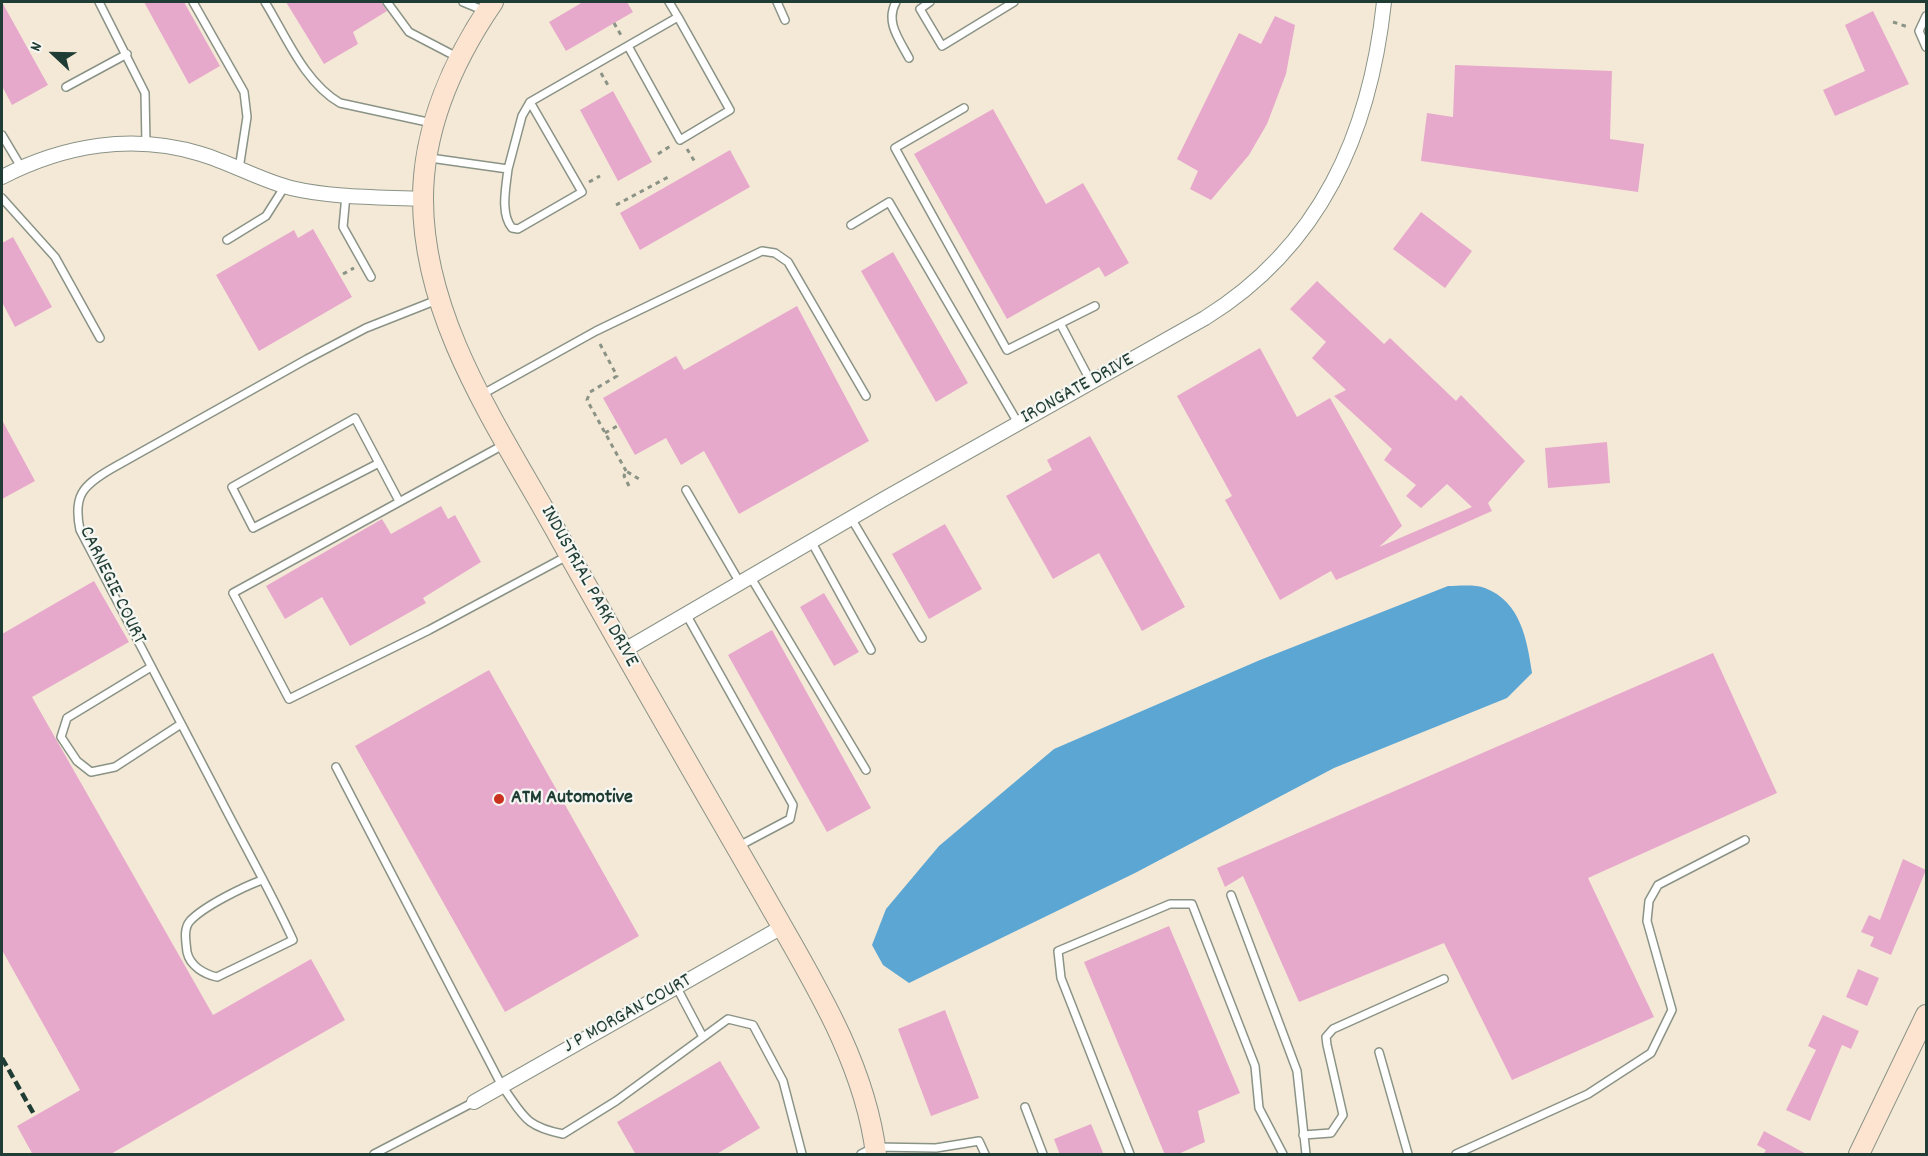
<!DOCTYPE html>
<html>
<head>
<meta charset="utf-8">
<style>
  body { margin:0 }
  #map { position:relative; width:1928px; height:1156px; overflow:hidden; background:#f4e9d7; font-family:Dekko,sans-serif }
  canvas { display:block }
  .frame { position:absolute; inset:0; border:3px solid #1f3d34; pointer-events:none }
  .north { position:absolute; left:24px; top:24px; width:60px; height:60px; -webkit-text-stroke:4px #f6f6f2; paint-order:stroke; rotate:292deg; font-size:16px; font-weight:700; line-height:24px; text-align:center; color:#1f3d34 }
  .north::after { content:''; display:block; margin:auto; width:21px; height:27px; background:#1f3d34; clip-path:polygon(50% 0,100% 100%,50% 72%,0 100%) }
</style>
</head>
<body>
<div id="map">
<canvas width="1928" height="1156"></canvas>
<div class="frame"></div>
<div class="north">N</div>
</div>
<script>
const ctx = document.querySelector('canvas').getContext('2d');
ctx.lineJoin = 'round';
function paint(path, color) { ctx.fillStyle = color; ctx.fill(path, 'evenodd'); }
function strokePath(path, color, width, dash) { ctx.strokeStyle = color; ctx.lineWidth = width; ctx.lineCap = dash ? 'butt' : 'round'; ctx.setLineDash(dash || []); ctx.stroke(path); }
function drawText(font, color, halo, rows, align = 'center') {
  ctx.font = font + ' Dekko,sans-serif'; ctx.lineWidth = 4.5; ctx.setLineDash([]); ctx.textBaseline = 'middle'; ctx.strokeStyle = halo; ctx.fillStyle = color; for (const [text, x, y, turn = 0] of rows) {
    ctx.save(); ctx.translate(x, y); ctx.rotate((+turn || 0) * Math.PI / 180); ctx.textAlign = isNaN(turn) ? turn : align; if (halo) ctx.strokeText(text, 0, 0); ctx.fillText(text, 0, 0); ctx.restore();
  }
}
paint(new Path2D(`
  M1448,586c10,0 27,-2 37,2 36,14 42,52 47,85l-25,25 -173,70 -199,105 -226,110 -26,-18 -11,-20 14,-36 53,-63 115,-97 206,-89z`), '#5ba6d3');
paint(new Path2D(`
  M2,2l46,83 -36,20 -10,-19z
  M144,2h40l36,64 -31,18z
  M286,2h95l6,9 -34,21 5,12 -34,20z
  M583,2h44l6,10 -67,39 -17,-29z
  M1873,11l36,73 -74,32 -12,-26 42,-19 -20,-46z
  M1275,16l20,9 -9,49 -19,50 -18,31 -38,45 -21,-11 8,-18 -21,-12 62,-126 22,11z
  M1455,65l157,6 -2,68 34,5 -6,48 -217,-31 6,-48 26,4z
  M613,91l39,71 -34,19 -38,-71z
  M993,109l53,95 37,-21 46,80 -24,14 -6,-10 -92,52 -93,-165z
  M730,150l20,37 -110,63 -20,-37z
  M1421,212l51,39 -27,37 -52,-39z
  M313,229l39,68 -93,54 -43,-76 78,-45 4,8z
  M13,237l39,70 -37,20 -13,-25v-59z
  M893,252l75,131 -32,19 -75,-131z
  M1317,281l67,63 6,-6 66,63 5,-6 64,66 -37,42 4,8 -156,69 -5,-9 -51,29 -55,-100 7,-4 -55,-100 83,-48 37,69 33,-19 72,128 -23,21 93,-40 -25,-23 -26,24 -15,-12 10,-11 -32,-25 8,-11 -58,-53 12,-6 -34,-32 14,-16 -36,-33z
  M797,306l72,135 -130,73 -35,-63 -23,14 -15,-27 -31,17 -32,-57 73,-42 8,14z
  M2,420l33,61 -33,18z
  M1090,436l95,171 -43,24 -43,-78 -46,26 -47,-83 46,-26 -5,-10z
  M1607,442l3,41 -62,5 -3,-40z
  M441,506l7,13 7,-4 26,47 -58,36 3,5 -76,43 -28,-49 -37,22 -19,-33 116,-67 9,15z
  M945,524l37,65 -53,30 -37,-65z
  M94,581l35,61 -97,55 181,318 98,-56 34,61 -236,135h-76l-16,-29 63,-36 -78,-140v-316z
  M824,593l35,59 -25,14 -34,-59z
  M772,630l99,178 -44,24 -99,-177z
  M1713,653l64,140 -189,85 66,139 -142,63 -68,-137 -145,59 -56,-126 -18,11 -8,-19z
  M489,670l150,266 -134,76 -150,-266z
  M1903,859l23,11 -35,85 -21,-9 4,-9 -13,-5 8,-17 11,5z
  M1169,926l71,167 -42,18 7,31 -29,13h-11l-81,-193z
  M1858,969l21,9 -12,28 -21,-9z
  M945,1010l34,88 -48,18 -33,-87z
  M1823,1015l36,16 -8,18 -9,-4 -32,76 -24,-11 30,-60 -8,-4z
  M720,1061l40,67 -45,27h-79l-19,-33z
  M1091,1124l13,31h-44l-6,-16z
  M1764,1131l44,24h-45l3,-5 -9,-5z`), '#e7a9cb');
const lane = new Path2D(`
  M99,2l46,91 1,51
  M193,2l51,90 3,25 -8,52
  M265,2c21,34 39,80 75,101l92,20
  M387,2l22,30 48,25
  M463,2l22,9
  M777,2l8,18
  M896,2c-11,20 3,37 13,56
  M930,2l-10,7 22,37 72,-44
  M1926,16l-7,15 7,16
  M628,46l52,94 50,-30 -52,-93
  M66,87l61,-33
  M964,108l-69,40 112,202 88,-44
  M2,135l19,32
  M430,158l78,11 14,-53 8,-14 148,-85 -9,-15
  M508,169c-2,18 -8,45 4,59l6,1 64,-37 -52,-90
  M346,195l-3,32 28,50
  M2,198l53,59 45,81
  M851,225l38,-23 129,221
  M227,240l39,-24 19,-30
  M1061,325l30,57
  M481,395l115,-64 166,-80 13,2 13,9 78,134
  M505,444l-272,149 56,106 140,-69 140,-75
  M379,463l-126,65 -21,-41 123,-69 44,83
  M686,490l54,93
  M851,518l71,120
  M811,541l60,109
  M750,576l116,194
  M686,614l107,191 -3,14 -51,27
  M151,667l-84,51 -6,19 16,24 14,11 24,-5 66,-43
  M336,767l166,319c22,30 22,40 61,48l53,-33 112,-82 25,6 30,56 19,73
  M262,880c-19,7 -58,26 -72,41 -7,8 -4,21 -3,31 3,14 17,22 30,25l76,-37c-22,-48 -49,-95 -73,-142 -47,-89 -93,-179 -140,-268 -7,-34 2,-44 31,-61l196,-110 59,-31 71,-28
  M1231,895l66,176 9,83
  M677,988l26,49
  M1379,1052l29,102
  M1025,1107l18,47
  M1303,1135l28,-2 12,-18 -16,-70 -1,-8 7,-8 111,-50
  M374,1154l100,-52
  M861,1154l14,-7 61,1 43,-7 6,13
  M1130,1154l-69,-176 -3,-27 112,-47h22l63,162 4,42 24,46
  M1456,1154l132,-60 63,-41 21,-43 -25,-89 2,-20 9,-16 87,-45`);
const street = new Path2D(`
  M2,177c62,-32 131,-44 199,-23 30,9 59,26 90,34 42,10 89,9 132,11
  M623,651l261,-152 321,-181c116,-72 165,-185 179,-316
  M474,1102l308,-175`);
const secondary = new Path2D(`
  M493,2c-39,57 -70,126 -70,197 0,125 80,235 138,341 68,122 138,242 207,362 45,79 97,161 108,252
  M1859,1154l67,-139`);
strokePath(lane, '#8a9386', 10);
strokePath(street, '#8a9386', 16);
strokePath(secondary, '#8a9386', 22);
strokePath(new Path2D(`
  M1893,22l15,5
  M614,23l8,14
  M601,73l8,14
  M687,149l8,13
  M658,154l14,-9
  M589,182l11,-6
  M616,205l54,-29
  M343,274l11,-6
  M600,344l17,32 -27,16 -3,8 39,71
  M605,433l14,-8
  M629,486l-5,-10 2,-5 13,8`), '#8a9386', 3, [4.5, 4.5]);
strokePath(lane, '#fff', 7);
strokePath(street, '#fff', 14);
strokePath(secondary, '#fde4d1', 20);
strokePath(new Path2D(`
  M2,1058l33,58`), '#1f3d34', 4.5, [9, 4.5]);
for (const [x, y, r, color] of [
  [499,799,6,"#c8321e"]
]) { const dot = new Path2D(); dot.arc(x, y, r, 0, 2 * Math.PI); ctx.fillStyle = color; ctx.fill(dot); strokePath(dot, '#f6f6f2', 2); }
drawText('20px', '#1f3d34', '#f6f6f2', [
  ["IRONGATE DRIVE",1078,390,-29],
  ["CARNEGIE COURT",111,586,64],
  ["INDUSTRIAL PARK DRIVE",588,587,61],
  ["J P MORGAN COURT",628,1015,-29]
]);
drawText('bold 20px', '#1f3d34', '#f6f6f2', [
  ["ATM Automotive",511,799]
], 'left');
</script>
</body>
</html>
